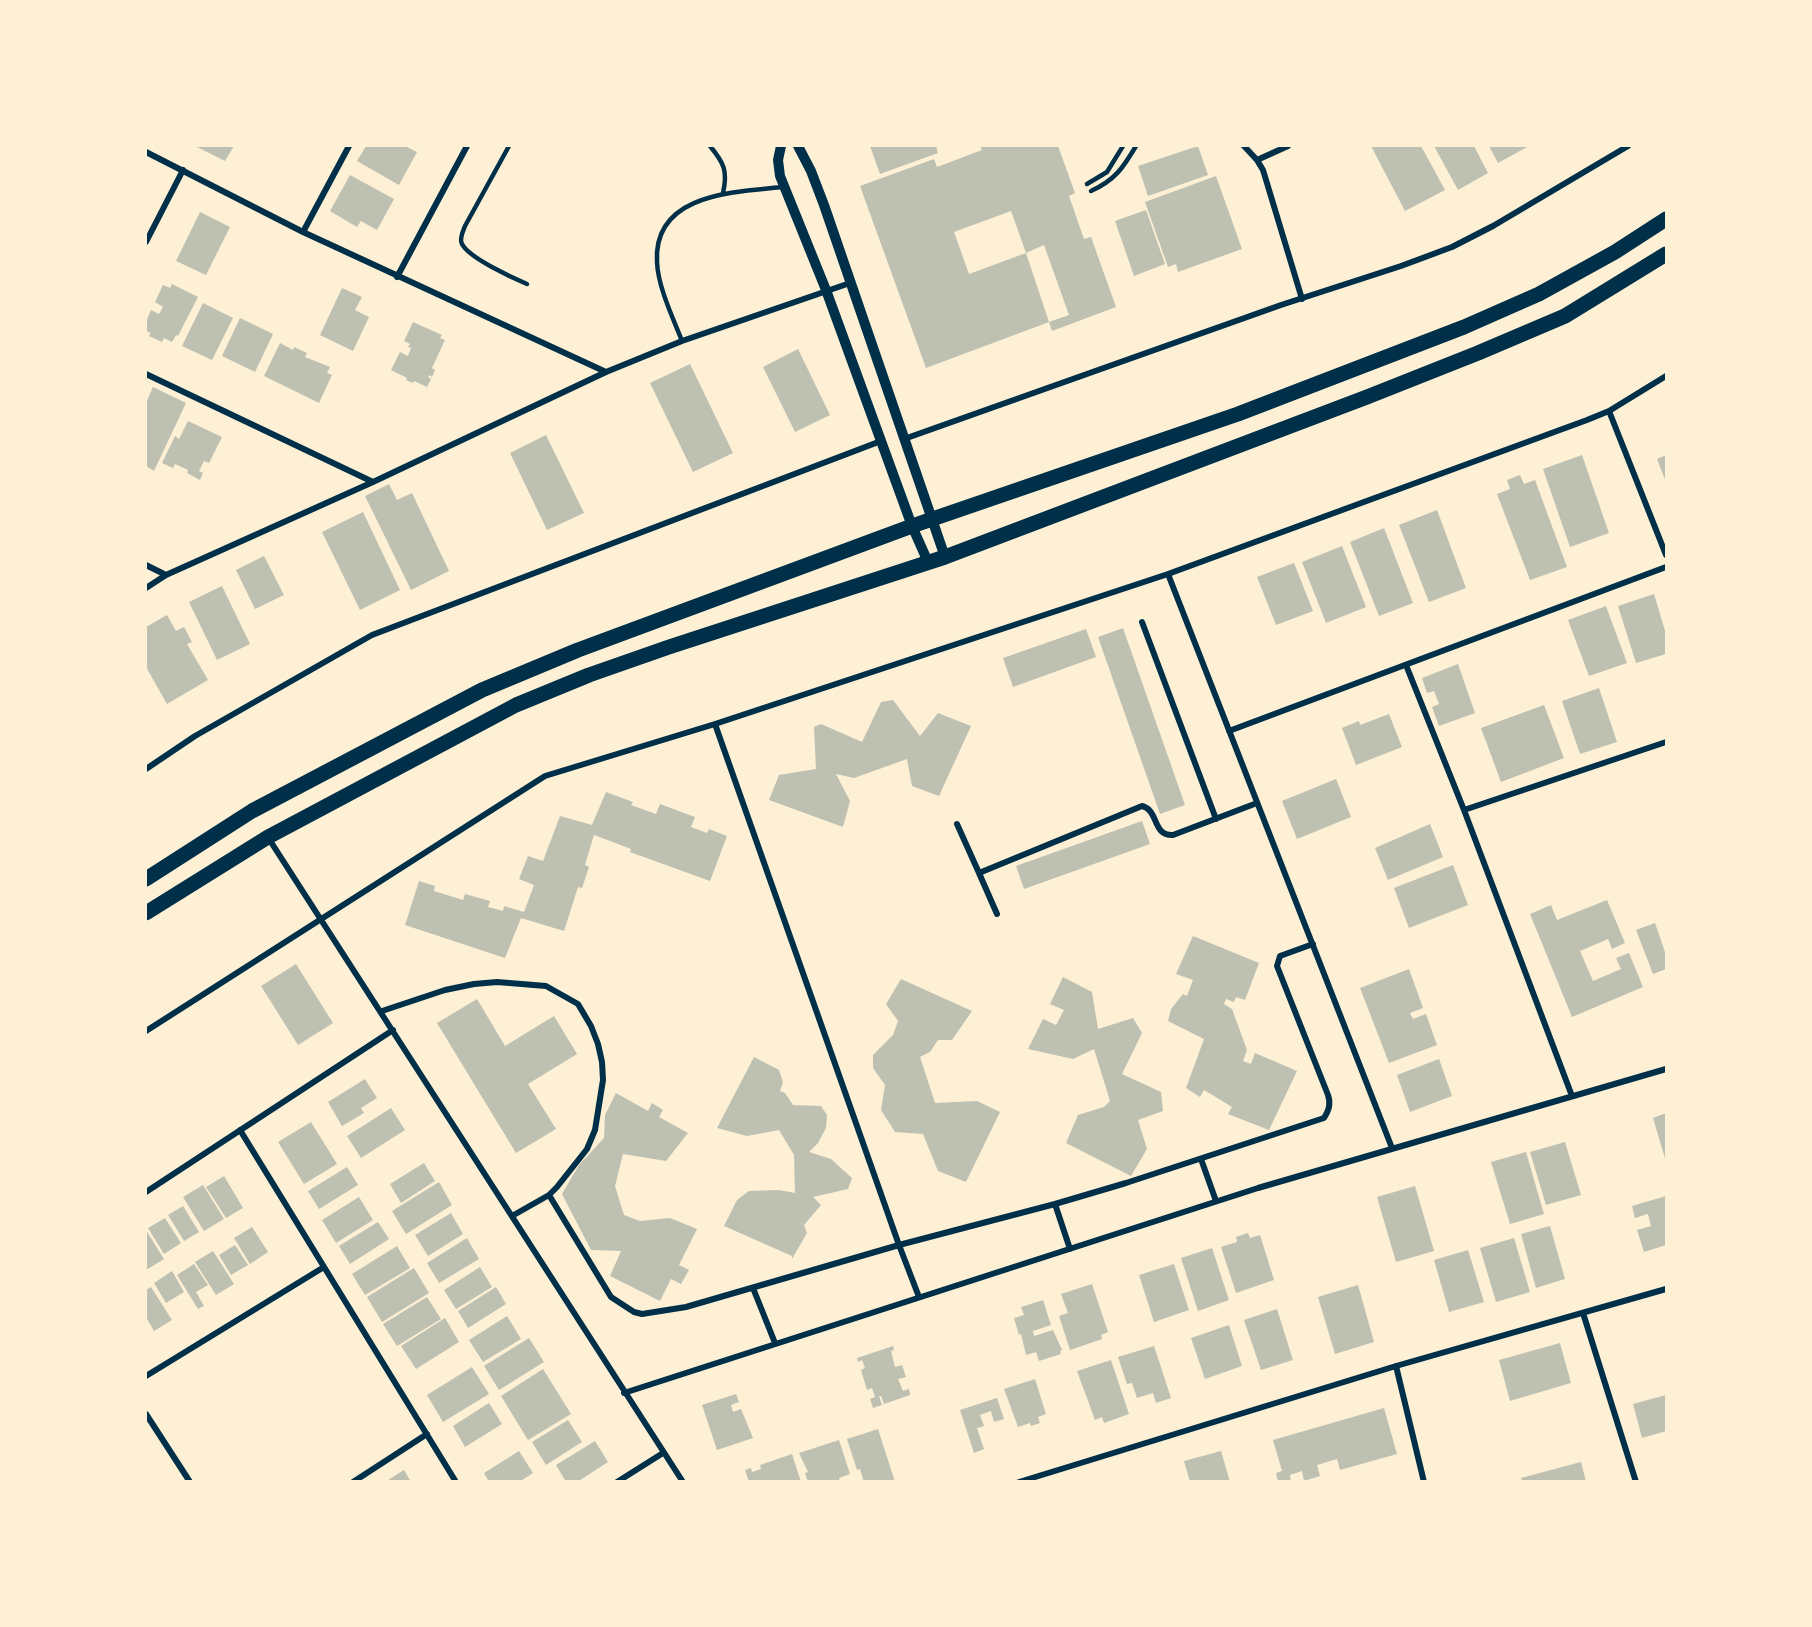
<!DOCTYPE html>
<html>
<head>
<meta charset="utf-8">
<style>
  body { margin:0 }
  #map { position:relative; width:1812px; height:1627px; overflow:hidden; background:#fdf0d5; font-family:"IBM Plex Sans",sans-serif }
  canvas { display:block }
  .frame { position:absolute; inset:0; border:147px solid #fdf0d5; pointer-events:none }
</style>
</head>
<body>
<div id="map">
<canvas width="1812" height="1627"></canvas>
<div class="frame"></div>
</div>
<script>
const ctx = document.querySelector('canvas').getContext('2d');
ctx.lineJoin = 'round';
function paint(path, color) { ctx.fillStyle = color; ctx.fill(path, 'evenodd'); }
function strokePath(path, color, width, dash) { ctx.strokeStyle = color; ctx.lineWidth = width; ctx.lineCap = dash ? 'butt' : 'round'; ctx.setLineDash(dash || []); ctx.stroke(path); }
paint(new Path2D(`
  M195,146h39l-9,15z
  M366,146h39l12,6 -18,33 -42,-24z
  M870,146h66l2,7 -58,21z
  M980,146h78l17,47 -6,3 15,43 7,-2 25,70 -64,24 -3,-9 20,-7 -25,-70 -18,8 23,69 -123,46 -66,-182 74,-27 3,8 45,-17zM1011,211l15,42 -57,21 -15,-42z
  M1198,146l10,29 -60,21 -10,-30z
  M1371,146h50l24,44 -40,21z
  M1434,146h40l14,27 -30,17z
  M1489,146h40l-31,17z
  M350,175l44,24 -17,31 -16,-9 -4,6 -27,-16z
  M1216,176l26,73 -64,23 -2,-8 -8,3 -23,-65z
  M1146,210l19,54 -31,12 -19,-55z
  M200,212l30,15 -24,48 -30,-14z
  M172,284l26,13 -20,39 -2,-1 -4,7 -8,-4 -2,4 -13,-6 2,-3 -5,-2v-9l5,-12 8,4 4,-7 -8,-5 8,-17 7,3z
  M342,288l20,9 -7,13 14,7 -16,34 -33,-16z
  M203,303l30,15 -21,42 -30,-14z
  M240,318l33,16 -18,38 -33,-16z
  M413,322l29,13 -2,3 5,2 -13,28 3,2 -3,7 -3,-2 -1,2 3,2 -4,8 -13,-6 -1,2 -7,-3 1,-2 -16,-8 9,-18 8,4 3,-8 -3,-1 2,-3 -6,-3z
  M280,343l13,7 1,-3 13,6 -2,4 25,10 -3,6 5,2 -13,28 -55,-27z
  M798,349l32,66 -35,17 -32,-65z
  M690,364l43,89 -40,19 -43,-89z
  M153,387l33,16 -32,68 -8,-5v-63z
  M188,421l34,16 -13,26 -5,-2 -5,10 4,2 -3,7 -13,-7 1,-3 -13,-6 -2,4 -11,-5 13,-27 4,3z
  M546,435l38,78 -37,17 -37,-77z
  M1582,455l27,78 -39,14 -27,-78z
  M1666,455v27l-9,-23z
  M1520,475l4,9 11,-4 32,87 -37,13 -33,-86 13,-5 -3,-9z
  M389,484l8,16 15,-7 37,78 -38,19 -46,-94z
  M1437,510l29,78 -37,14 -30,-77z
  M363,512l37,78 -40,20 -38,-78z
  M1384,528l29,75 -34,13 -29,-74z
  M1342,546l24,61 -40,16 -24,-61z
  M264,556l20,39 -29,14 -19,-39z
  M1294,563l19,48 -37,14 -19,-48z
  M222,586l28,58 -33,16 -28,-58z
  M1654,594l12,40v20l-30,9 -18,-57z
  M1606,606l21,57 -38,13 -21,-56z
  M167,615l9,16 8,-4 8,15 -5,2 21,36 -41,24 -21,-37v-40z
  M1123,628l62,177 -25,9 -62,-177z
  M1086,629l10,28 -83,30 -10,-29z
  M1458,664l17,49 -36,13 -7,-19 7,-3 -5,-13 -7,2 -5,-15z
  M1599,688l18,54 -37,12 -18,-53z
  M893,700l27,36 18,-23 33,13 -32,70 -27,-10 -5,-27 -53,19 -18,-4 14,27 -7,26 -74,-27 10,-25 37,-6 -2,-42 7,-3 41,18 19,-40z
  M1544,705l20,53 -63,24 -20,-54z
  M1389,714l13,33 -46,18 -14,-37 17,-7 1,4z
  M1336,779l15,38 -54,22 -15,-38z
  M606,792l27,10 -2,3 25,9 4,-10 35,13 -4,10 16,6 2,-4 18,7 -17,45 -80,-29 1,-3 -37,-14 -9,30 4,2 -7,21 -4,-1 -14,44 -43,-13 -16,40 -100,-33 14,-44 16,5 -1,5 29,9 2,-6 25,7 -2,6 15,4 1,-5 20,6 10,-27 -15,-6 9,-23 15,5 17,-45 32,9z
  M1142,821l8,23 -126,45 -8,-23z
  M1430,824l13,33 -55,23 -13,-32z
  M1453,865l15,40 -59,23 -15,-40z
  M1607,900l18,43 -13,6 -4,-10 -28,12 13,30 28,-12 -5,-11 13,-5 14,34 -71,30 -42,-103 21,-9 6,15z
  M1655,923l11,32v14l-13,5 -17,-44z
  M1193,936l66,27 -14,37 -9,-3 -2,5 -8,-3 -2,5 8,5 15,41 -4,11 8,3 4,-11 42,18 -28,59 -36,-14 -5,-2 4,-7 -28,-17 -4,7 -14,-9 18,-49 -36,-18 3,-12 12,-15 4,2 6,-16 -17,-6z
  M296,964l37,59 -35,22 -37,-59z
  M1409,969l14,39 -13,5 3,6 13,-5 11,31 -48,18 -29,-75z
  M1063,977l29,15 6,37 35,-11 9,15 -20,41 39,18 2,19 -25,9 9,29 -16,27 -65,-33 12,-28 26,-8 6,-6 -16,-52 -21,10 -45,-10 15,-30 13,6 8,-15 -14,-6z
  M901,979l71,32 -20,29h-14l-8,12 -10,5 15,46 42,-2 23,11 -34,70 -28,-11 -15,-37 -28,-2 -14,-22 4,-25 -12,-17v-13l20,-20 5,-14 -12,-17z
  M477,999l28,47 49,-30 23,38 -49,30 28,45 -40,24 -79,-130z
  M754,1057l25,13 4,12 -3,9 5,2 8,12 28,1 6,9 -1,13 -8,15 -9,9 22,7 21,19 -4,11 -35,8 8,8 -17,20 3,8 -15,26v-3l-68,-30 13,-26 12,-9 30,-1 16,3 -1,-38 -15,-25 -32,6 -30,-8z
  M1439,1059l13,37 -42,16 -13,-37z
  M365,1079l12,19 -16,10 3,5 -22,13 -14,-24z
  M616,1093l32,18 4,-8 11,7 -4,7 29,16 -22,28 -43,-7 -8,32 9,29 16,6 30,-3 27,11 -18,36 10,5 -8,14 -10,-5 -11,22 -50,-25 11,-25 -30,-1 -29,-56 17,-29 25,-27 1,-23z
  M391,1108l14,22 -44,28 -14,-22z
  M1666,1113v49l-13,-44z
  M311,1122l26,42 -33,20 -26,-42z
  M1565,1142l16,53 -35,10 -16,-53z
  M1526,1152l18,62 -34,10 -19,-62z
  M424,1163l11,18 -34,22 -11,-19z
  M347,1167l11,18 -39,24 -11,-18z
  M224,1176l19,32 -17,10 -20,-31z
  M439,1182l13,23 -46,29 -14,-23z
  M203,1185l21,34 -20,12 -21,-34z
  M1415,1186l19,65 -38,11 -19,-65z
  M1666,1196v49l-22,7 -7,-22 14,-4 -3,-12 -13,4 -3,-12z
  M359,1197l14,23 -37,23 -14,-23z
  M183,1206l16,26 -15,9 -16,-26z
  M451,1213l12,21 -35,22 -13,-21z
  M165,1218l16,25 -17,11 -16,-26z
  M378,1222l11,17 -39,25 -11,-18z
  M1550,1226l15,53 -29,9 -15,-54z
  M252,1227l16,25 -18,12 -16,-26z
  M146,1230l18,29 -18,11z
  M1248,1233l2,5 10,-3 14,45 -38,13 -15,-46 16,-5 -1,-5z
  M467,1238l12,21 -40,24 -12,-20z
  M1514,1238l16,54 -34,10 -16,-54z
  M235,1245l13,20 -17,10 -12,-20z
  M397,1246l13,22 -45,27 -13,-21z
  M1212,1248l17,52 -31,11 -17,-53z
  M1468,1250l16,52 -35,10 -15,-52z
  M213,1251l21,33 -18,11 -21,-33z
  M194,1264l14,21 -12,7 8,14 -6,3 -21,-34z
  M1174,1264l15,46 -35,12 -15,-47z
  M480,1267l12,20 -36,22 -12,-19z
  M414,1268l15,25 -47,29 -15,-25z
  M172,1271l12,21 -18,11 -12,-20z
  M1092,1284l16,48 -7,3 1,4 -32,11 -11,-34 9,-3 -7,-19z
  M1358,1285l16,57 -39,12 -17,-57z
  M151,1287l21,33 -18,11 -8,-14v-27z
  M496,1287l10,17 -38,24 -10,-17z
  M427,1297l14,22 -44,27 -14,-22z
  M1043,1300l8,25 -18,6 1,5 19,-6 9,20 -2,1 1,3 -22,7 -3,-9 -10,3 -5,-21 -2,1 -5,-17 10,-3 -3,-8z
  M1277,1309l16,51 -32,10 -17,-50z
  M507,1316l14,23 -38,23 -14,-22z
  M445,1318l14,24 -43,27 -15,-23z
  M1229,1325l13,41 -37,13 -14,-41z
  M529,1338l15,24 -45,28 -15,-24z
  M1560,1343l11,40 -61,18 -11,-41z
  M893,1346l1,4 -3,1 4,16 7,-2 4,12 -8,2 5,12 6,-2 1,6 -26,9 -3,-8h-2l3,9 -9,3 -3,-9 5,-2 -3,-9 -5,2 -6,-20 4,-2 -3,-8 -4,2 -1,-4z
  M1154,1346l17,52 -15,5 -3,-10 -16,5 -5,-15 -5,1 -9,-27z
  M1111,1360l18,54 -25,9 -2,-6 -7,3 -18,-49z
  M472,1367l17,27 -46,28 -16,-27z
  M543,1369l28,45 -43,26 -27,-44z
  M1035,1379l11,35 -8,3 2,6 -9,3 -1,-3 -12,4 -14,-38z
  M736,1394l3,8 -8,3 2,7 8,-3 12,29 -36,12 -15,-45z
  M1666,1395v36l-24,7 -9,-34z
  M997,1398l7,21 -10,3 -3,-11 -11,4 4,11 -7,2 7,21 -10,4 -14,-43z
  M489,1403l13,21 -37,23 -12,-21z
  M1384,1408l13,46 -57,16 -3,-11 -20,6 3,11 -16,5 -2,-10 -12,4 1,7h-13l-2,-9 6,-2 -9,-31z
  M568,1420l14,22 -36,23 -14,-23z
  M878,1429l17,53h-31l-4,-13 -3,1 -10,-31z
  M839,1440l11,34 -11,4 1,4h-32l-3,-9 3,-1 -9,-19z
  M595,1441l13,21 -31,20h-11l-10,-17z
  M519,1451l14,22 -14,9h-30l-5,-9z
  M1221,1451l9,31h-40l-6,-21z
  M792,1454l9,28h-52l-4,-12 6,-2 1,4 9,-3 -1,-4z
  M1581,1462l5,20h-64l-1,-4z
  M404,1470l7,12h-26z`), '#bec0b2');
strokePath(new Path2D(`
  M509,146l-44,80c-2,5 -6,13 -3,18 7,14 51,34 65,40
  M710,146c14,17 18,25 13,47
  M1087,184l20,-12 16,-26
  M1091,191c24,-11 32,-23 45,-45
  M682,341c-9,-23 -24,-54 -25,-79 -4,-69 78,-70 126,-75`), '#003049', 4.5);
strokePath(new Path2D(`
  M1244,146l13,14 6,10 39,129
  M146,152l157,80 303,140
  M1257,160l31,-14
  M303,232l46,-86
  M146,242l37,-72
  M397,277l70,-131
  M146,374l227,108
  M1609,411l57,144
  M904,439l377,-134 120,-39 51,-19 41,-21 135,-80
  M146,565l20,10
  M1168,574l224,574
  M146,588l20,-13 207,-93 233,-110 76,-31 168,-58
  M1142,622l74,197
  M1406,665l58,145 108,286
  M715,724l184,521 156,-41 71,-21 198,-65c5,-8 7,-14 4,-23l-51,-129 3,-10 33,-12
  M1229,731l437,-164
  M146,769l49,-33 177,-101 509,-194
  M1464,810l202,-68
  M957,824l22,49 163,-67c17,4 10,30 31,29l84,-32
  M269,839l414,643
  M979,873l18,41
  M382,1011l63,-21 29,-6 23,-2 49,4 32,18 13,22 7,18 4,18 1,18 -8,50 -8,19 -30,38 -8,8 -37,21
  M146,1031l399,-255 170,-52 453,-150 419,-154 22,-9 57,-35
  M240,1130l216,352
  M1201,1159l15,42
  M146,1192l247,-162
  M549,1195l62,102 23,15 8,2 44,-7 213,-62 20,52
  M1055,1204l15,45
  M753,1288l22,55
  M1583,1313l53,169
  M1396,1366l28,116
  M146,1376l178,-109
  M624,1393l634,-205 408,-119
  M146,1414l44,68
  M353,1482l74,-48
  M617,1482l46,-29
  M1019,1482l377,-116 270,-77`), '#003049', 6);
strokePath(new Path2D(`
  M781,146l-3,14 2,16 46,114 86,236 16,36
  M798,146l13,25 13,34 121,352`), '#003049', 10);
strokePath(new Path2D(`
  M146,879l106,-68 230,-121 96,-40 334,-124 326,-112 226,-87 75,-33 76,-42 51,-33
  M146,913l122,-76 248,-132 73,-30 80,-28 276,-90 422,-160 111,-44 87,-37 101,-62`), '#003049', 15);
</script>
</body>
</html>
